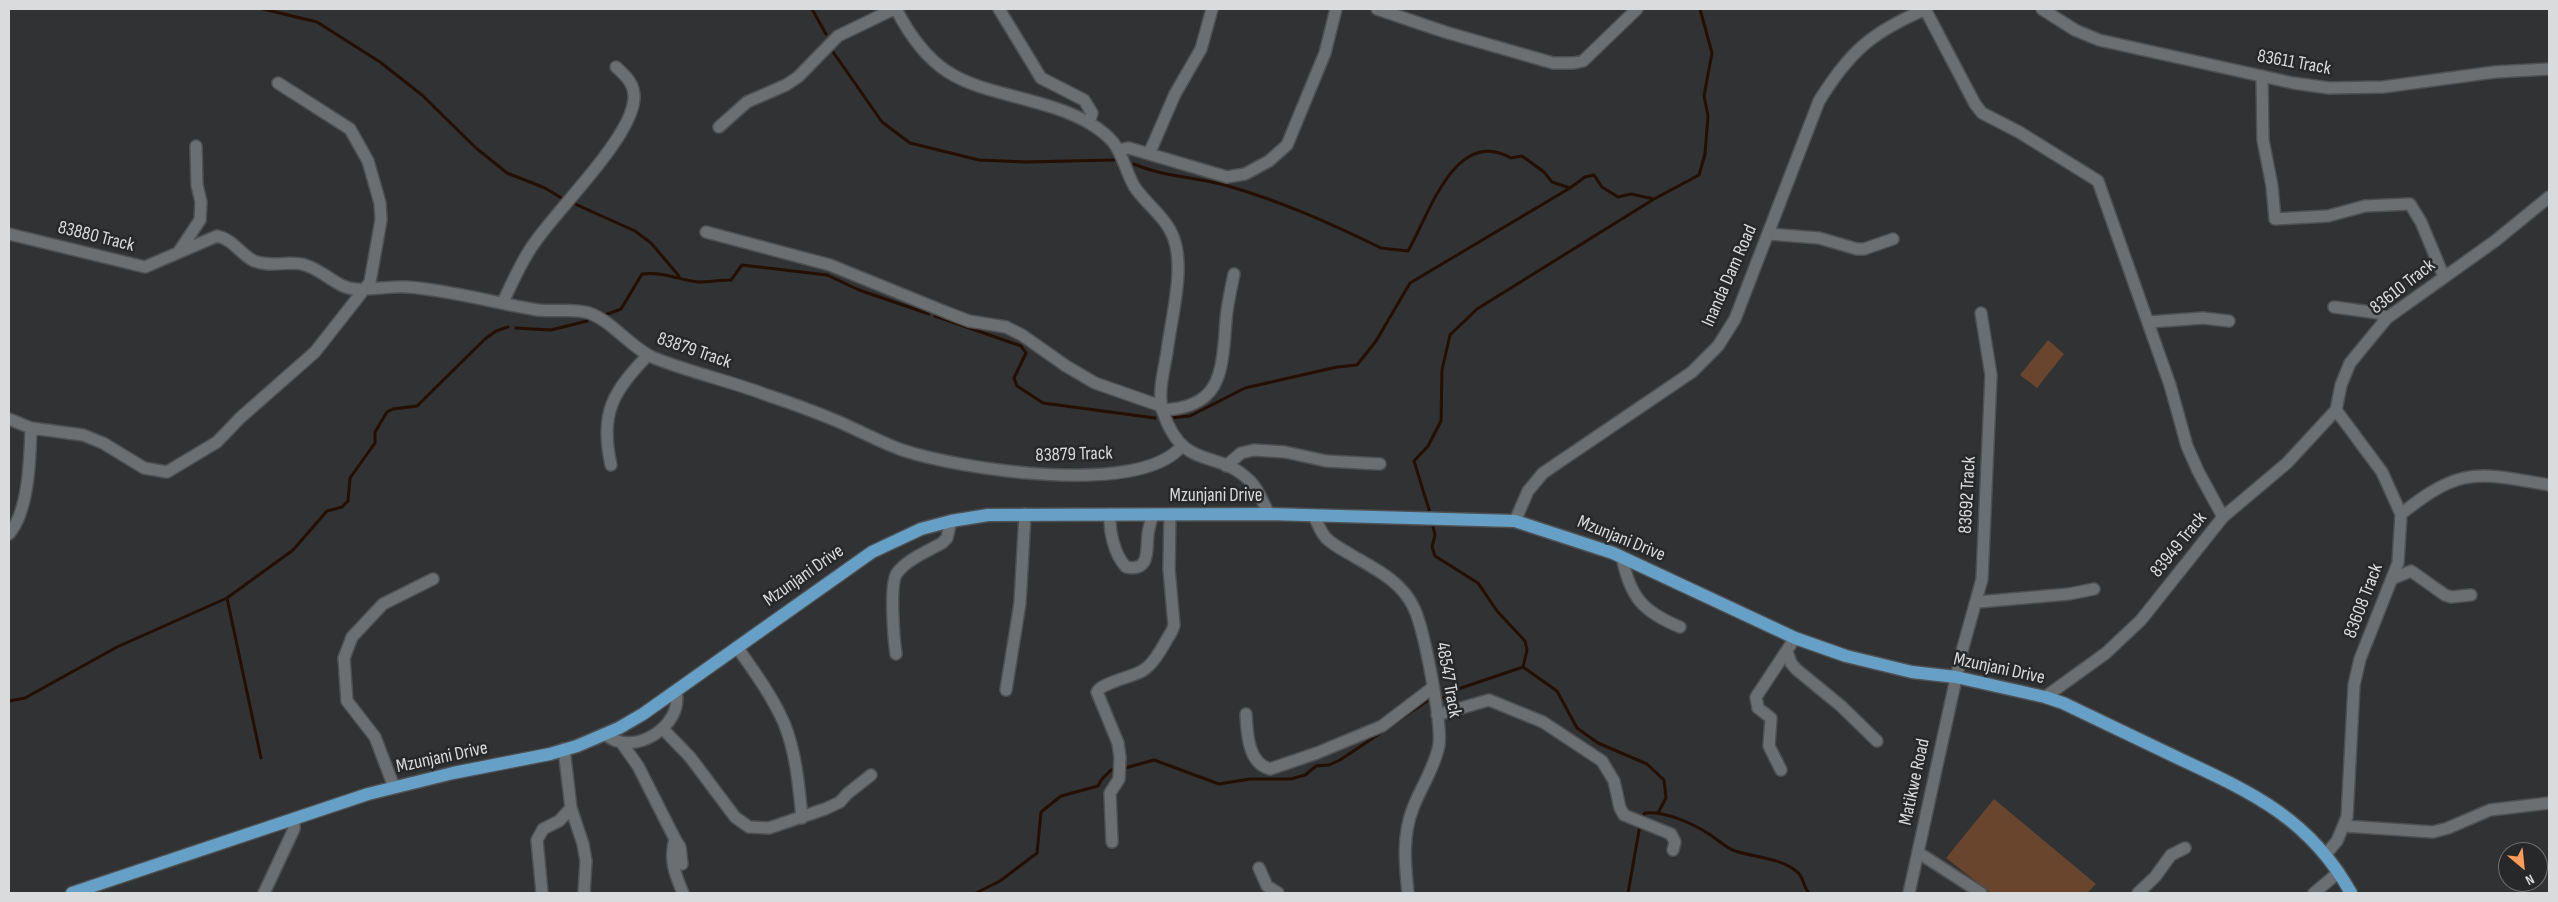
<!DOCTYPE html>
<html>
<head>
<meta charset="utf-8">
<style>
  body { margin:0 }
  #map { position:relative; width:2558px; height:902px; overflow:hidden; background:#303234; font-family:"Sofia Sans Condensed",sans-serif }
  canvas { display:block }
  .frame { position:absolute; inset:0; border:10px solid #d9dbdc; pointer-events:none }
  .north { position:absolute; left:2498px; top:842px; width:50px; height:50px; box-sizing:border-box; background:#26282a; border:1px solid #6e7071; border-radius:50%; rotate:152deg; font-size:14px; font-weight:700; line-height:20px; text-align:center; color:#d9dbdc }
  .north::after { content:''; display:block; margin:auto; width:18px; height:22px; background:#fe9c57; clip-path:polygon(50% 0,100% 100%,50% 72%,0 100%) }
</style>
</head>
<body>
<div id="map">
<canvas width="2558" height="902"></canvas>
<div class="frame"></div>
<div class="north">N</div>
</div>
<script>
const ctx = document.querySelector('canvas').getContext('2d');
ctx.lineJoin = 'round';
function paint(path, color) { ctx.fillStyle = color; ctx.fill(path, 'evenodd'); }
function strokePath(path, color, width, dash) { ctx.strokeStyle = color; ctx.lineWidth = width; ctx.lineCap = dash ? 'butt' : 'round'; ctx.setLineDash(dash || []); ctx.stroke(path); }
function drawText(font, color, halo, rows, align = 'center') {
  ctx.font = font + ' "Sofia Sans Condensed",sans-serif'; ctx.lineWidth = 5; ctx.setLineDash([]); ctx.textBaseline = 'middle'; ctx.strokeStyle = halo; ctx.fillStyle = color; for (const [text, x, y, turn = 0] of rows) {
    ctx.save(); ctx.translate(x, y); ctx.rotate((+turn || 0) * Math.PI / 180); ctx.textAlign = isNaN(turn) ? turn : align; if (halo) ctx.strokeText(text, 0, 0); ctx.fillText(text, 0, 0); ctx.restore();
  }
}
paint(new Path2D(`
  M2048,340l16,14 -27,34 -17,-13z
  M1994,799l102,85 -9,9h-96l-45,-35z`), '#6a452d');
strokePath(new Path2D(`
  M263,9l54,13 63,40 42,33 54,53 31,25 38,15 18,11
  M812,9l14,25
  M831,49l51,73 28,21 69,17 47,2 88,-2
  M1134,164c30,13 63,13 94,22 55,16 102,37 153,62l27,3c21,-36 47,-125 103,-93l11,-2 22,16 8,10 18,6 15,-11 9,-2 8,12 16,10 13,-3 23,5 45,-24 6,-21 3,-38 -4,-20 8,-43 -12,-44
  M575,204l60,27 16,12 28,33
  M605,315l16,-6 21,-35c21,-3 37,6 56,8 11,0 22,-2 33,-2l11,-15 85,10 32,15 70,24
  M935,316l86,30 5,7 -12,25 3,8 26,17 112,15
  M516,328l35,2 36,-9
  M1169,418l21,-2 55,-28 92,-21 20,-2 19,-24 34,-58 160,-95
  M1431,516l-17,-55 14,-15 13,-25 1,-51 8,-35 27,-26 177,-110
  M1432,522l3,13 -3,12 3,9 43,27 19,28 28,30 2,9 -4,17 34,24 20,37 21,15 49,21 17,16 2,18 -7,13
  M227,598l34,160
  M1443,698l15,-9 65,-22
  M9,701l16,-3 92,-51 110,-49 66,-48 34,-39 15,-4 6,-6 2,-23 25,-35v-11l12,-20 6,-3 24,-3 68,-67 11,-8 12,-4
  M1396,722l31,-21
  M1125,768l29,-8 65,24 31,-5h41l14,-4 11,-9 13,-1 11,-5 45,-30
  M1641,819l4,-6c20,-2 47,10 64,21 8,5 17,14 26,17 19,6 45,7 61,20 9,6 6,15 13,22
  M976,893l24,-12 37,-28 4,-41 20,-16 37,-10 4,-7 9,-9 5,1
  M1628,893l12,-68`), '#250f01', 3);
const minor = new Path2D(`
  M896,9c43,83 83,74 162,100 20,7 41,17 55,33 10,13 13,30 21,44 10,16 27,27 36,44 18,31 1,87 -3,122 -3,18 -10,43 -4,60 21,61 53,35 87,69 9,9 13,22 19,33
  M999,9l42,69 43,22 8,13 -3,10
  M1377,9l68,23 108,31h21l9,-2 54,-52
  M1925,9l50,95 7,9 37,19 79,49 72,204 17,61 11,25 25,46
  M2042,9l33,21 24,10 194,43 36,5 54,-1 112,-15 54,-3
  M2262,76l1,64 9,46 3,33 53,-3 37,-10 45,-2 11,18 23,55
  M719,127l28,-25 39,-17 12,-8 40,-41 56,-27
  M1118,150l11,-2 98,29 18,-3 24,-13 18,-16 38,-92 11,-44
  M1149,154l26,-60 26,-45 11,-40
  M706,232l124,33 118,48 21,8 37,6 16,8 44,31 29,17 66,23
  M9,234l136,33 72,-31c16,3 23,18 37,25 17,7 35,-1 51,4 18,5 32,23 50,24 17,1 34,-3 52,-2 44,3 87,16 131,23 17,2 35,-2 51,3 23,8 40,33 63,44 36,15 75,23 112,37 24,8 49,17 73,27 21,9 43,21 65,29 58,19 235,47 279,-3
  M1769,234l50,4 38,11h7l29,-10
  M178,253l22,-33 1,-18 -4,-17 -1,-39
  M503,302c9,-19 18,-40 30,-57 23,-35 98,-106 101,-146 1,-15 -8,-23 -18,-32
  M2334,307l44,6 9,5
  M2149,322l54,-4 26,3
  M1162,410c61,-2 60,-40 64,-90 1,-15 5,-31 8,-46
  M9,419l22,9 52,7 20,8 41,25 23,4 50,-30 23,-24 75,-66 55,-70 11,-62 -1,-17 -12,-42 -18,-32 -72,-46
  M611,465c-12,-53 3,-74 37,-110
  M1226,466l15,-13 13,-3 31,2 41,9 54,3
  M1110,514c-1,17 4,40 16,53 25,5 20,-18 22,-33 1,-7 3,-13 5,-20
  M2401,514c19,-15 40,-31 63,-36 26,-6 59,3 85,7
  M1314,515c3,8 6,16 12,23 6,6 15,11 22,15 25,15 53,27 66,55 10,21 28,114 25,137 -4,22 -18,42 -26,63 -11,28 -8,56 -5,85
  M1515,521l13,-30 15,-18 149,-101 26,-26 17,-27 84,-218c31,-50 53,-69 107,-92
  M9,534c20,-23 21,-76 22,-106
  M1622,557c8,40 21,55 58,70
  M2394,578l17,-7 34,24 6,2 20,-2
  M1978,602l91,-8 25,-5
  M737,647c17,24 35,49 47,76 12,29 15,64 18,95
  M1787,652l4,11 5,6 45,37 36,35
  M896,654c-2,-14 -7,-70 1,-81 9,-13 31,-22 45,-30l5,-5 4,-17
  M1006,690l14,-87 5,-89
  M2045,697l61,-44 35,-33 82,-103 64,-54 49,-53
  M1246,714c1,20 2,49 24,55l47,-16 65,-27 50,-38
  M1437,715l52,-15 54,22 59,39 12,20 6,27 4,7 47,19 4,8 -2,8
  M663,729l27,28 45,60 14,10 20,1 56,-19 15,-7 7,-8 24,-19
  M605,734c27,25 79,-8 71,-42
  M621,742l17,24 37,73c-6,21 0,35 8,54
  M564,749l7,59 12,36 3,17 -2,32
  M1781,770l-12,-24 2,-28 -13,-10 -2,-11 39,-59
  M394,787l-19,-50 -28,-36 -3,-43 8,-21 31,-33 50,-25
  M2344,826l89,6 15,-4 42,-18 59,-7
  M675,839l5,8 2,17
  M1112,842l-2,-49 9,-14 1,-21 -2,-15 -21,-51c4,-9 35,-15 45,-21 13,-7 22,-28 30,-40l2,-6 -5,-56 1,-55
  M1919,853l62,40
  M2326,854l11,-13 10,-24 7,-132 6,-26 38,-96 3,-49 -19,-42 -46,-62 5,-25 9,-22 37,-45 108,-77 54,-44
  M1259,868l8,18 11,7
  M264,893l30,-64v-10
  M542,893l-5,-53 6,-11 16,-8 12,-13
  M1909,893l53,-242 20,-72 9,-204 -10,-62
  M2138,893l17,-16 16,-22 14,-7
  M2314,893l25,-21`);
const major = new Path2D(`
  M72,893l296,-99 85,-21 97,-19 27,-8 42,-18 24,-14 229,-162 49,-23 30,-8 37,-6 281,-1 246,7 98,32 182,85 51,18 66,16 44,5 89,20 18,6c39,19 78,37 117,56 73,34 130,60 171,134`);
strokePath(minor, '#4e5051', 14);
strokePath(major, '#4e5051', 15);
strokePath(minor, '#6c6f71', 11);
strokePath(major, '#66a0c6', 12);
drawText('19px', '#d9dbdc', '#26282a', [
  ["83611 Track",2294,63,10],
  ["83880 Track",96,237,14],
  ["Inanda Dam Road",1730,276,-66],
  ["83610 Track",2403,287,-38],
  ["83879 Track",694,351,19],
  ["83879 Track",1074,455,-2],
  ["83692 Track",1968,495,-87],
  ["Mzunjani Drive",1216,496],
  ["Mzunjani Drive",1621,539,22],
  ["83949 Track",2179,545,-51],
  ["Mzunjani Drive",804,576,-35],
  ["83608 Track",2364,601,-69],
  ["Mzunjani Drive",1999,669,12],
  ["48547 Track",1448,680,80],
  ["Mzunjani Drive",442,758,-12],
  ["Matikwe Road",1915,782,-78]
]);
</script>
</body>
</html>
